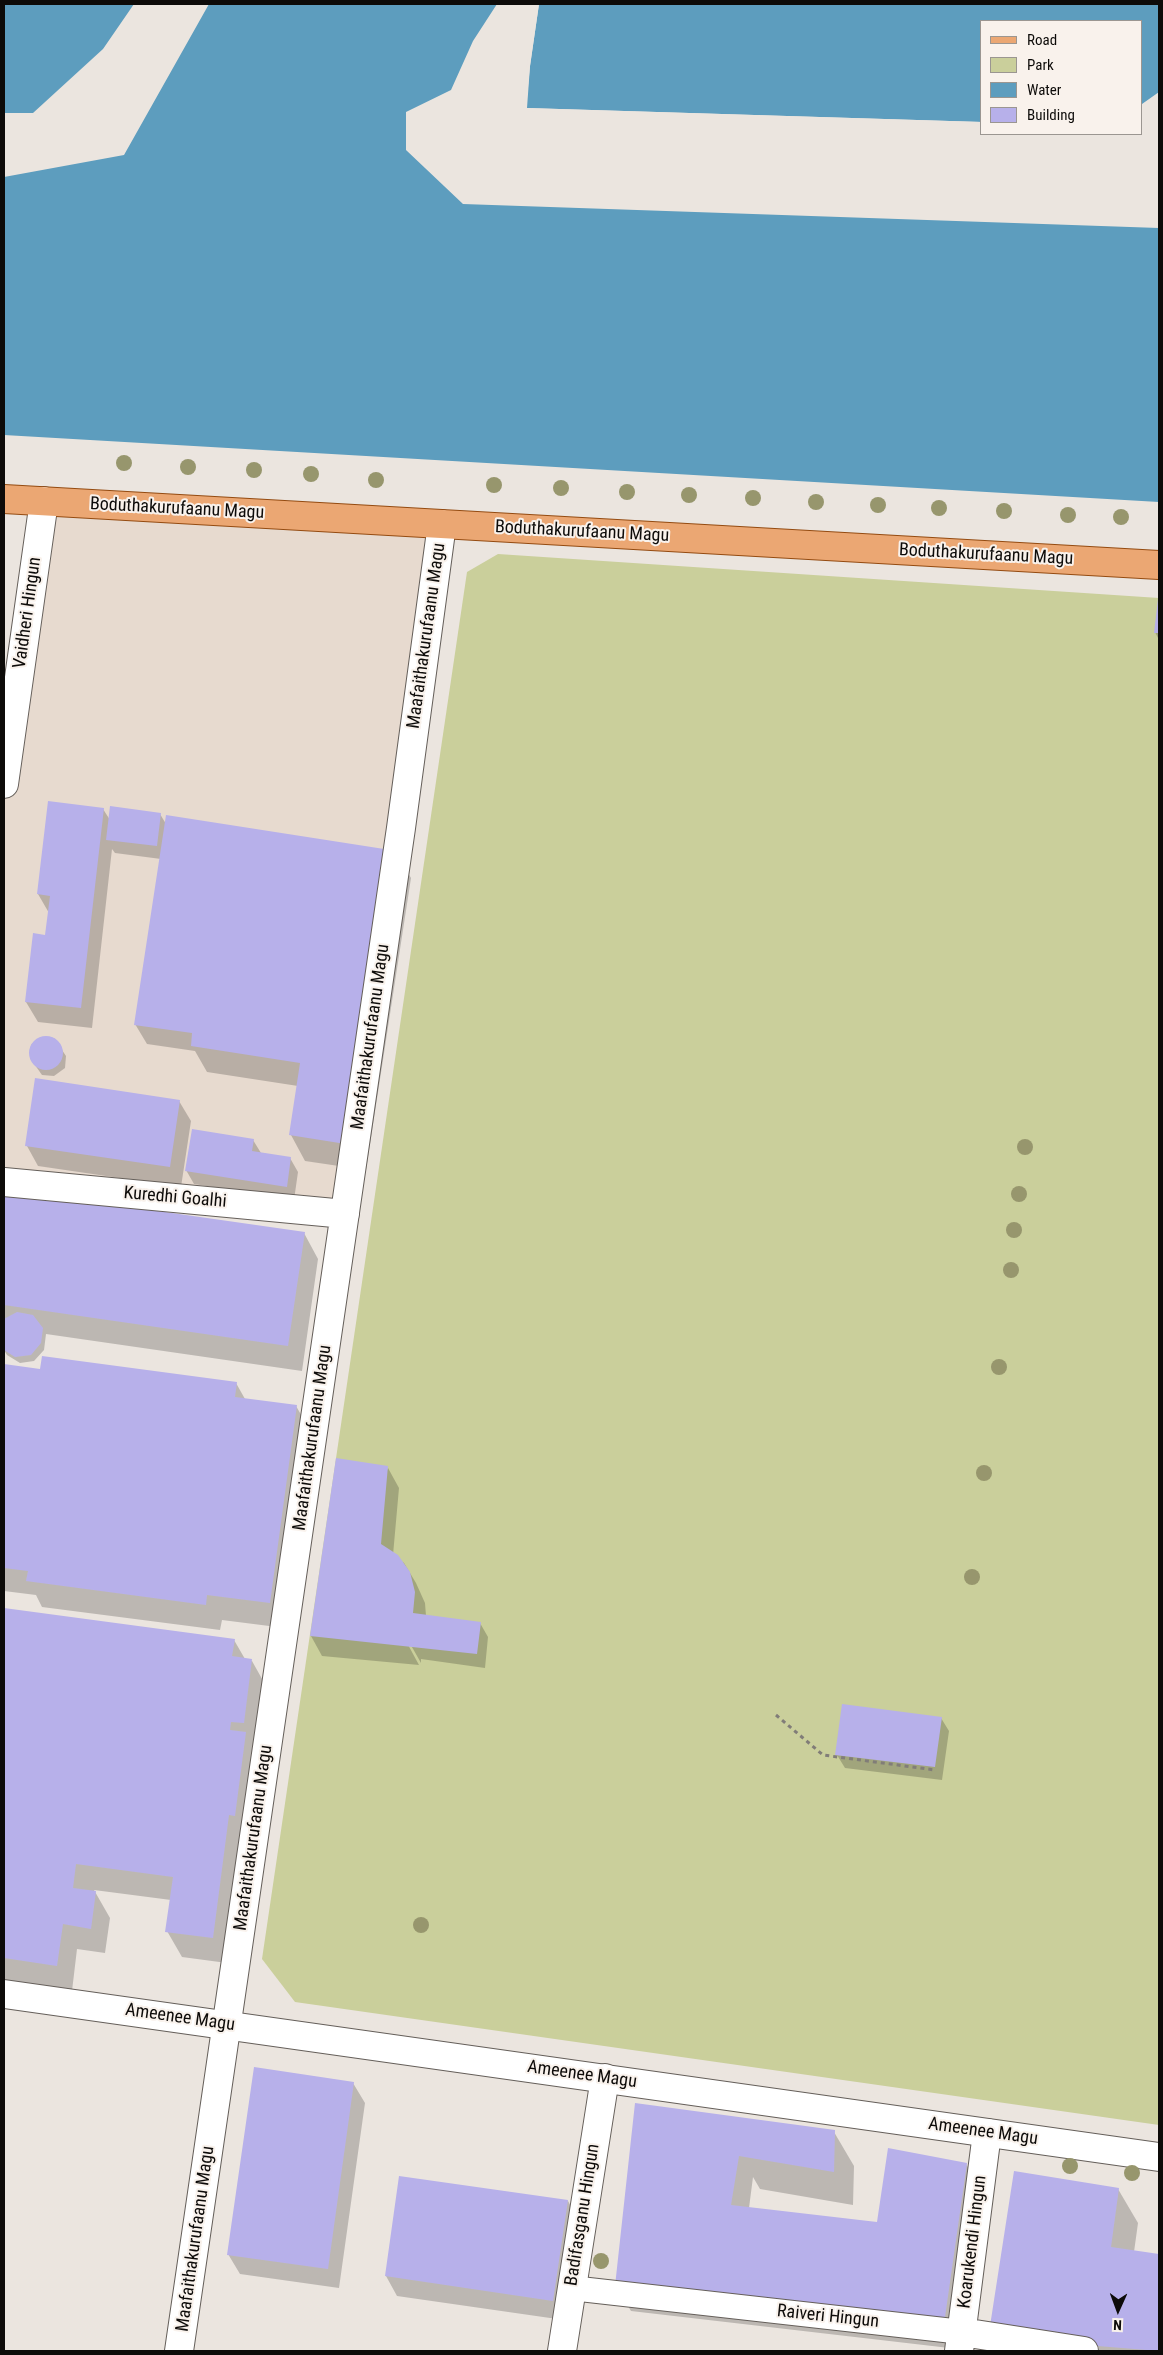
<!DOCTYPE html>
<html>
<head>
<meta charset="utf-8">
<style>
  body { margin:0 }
  #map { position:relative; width:1163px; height:2355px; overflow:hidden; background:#ebe5df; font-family:"Roboto Condensed",sans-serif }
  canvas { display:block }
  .frame { position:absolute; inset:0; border:5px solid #0d0b09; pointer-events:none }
  .legend { position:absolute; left:980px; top:20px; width:162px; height:115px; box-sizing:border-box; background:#f9f2ec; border:1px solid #9b9691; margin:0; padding:6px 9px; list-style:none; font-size:15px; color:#0d0b09 }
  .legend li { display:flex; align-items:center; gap:10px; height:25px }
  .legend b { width:25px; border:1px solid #9b9691 }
  .north { position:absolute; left:1093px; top:2285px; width:50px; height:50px; -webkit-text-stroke:4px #f9f2ec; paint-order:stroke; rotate:182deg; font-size:14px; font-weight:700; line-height:20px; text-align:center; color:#0d0b09 }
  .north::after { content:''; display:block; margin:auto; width:18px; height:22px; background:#0d0b09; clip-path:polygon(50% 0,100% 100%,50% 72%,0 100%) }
</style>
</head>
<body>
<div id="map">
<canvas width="1163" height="2355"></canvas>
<div class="frame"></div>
<ul class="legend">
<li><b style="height:6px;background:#eba773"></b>Road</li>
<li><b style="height:14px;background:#cacf9b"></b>Park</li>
<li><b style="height:14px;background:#5d9dbe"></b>Water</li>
<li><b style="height:14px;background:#b7b0ea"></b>Building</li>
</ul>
<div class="north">N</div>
</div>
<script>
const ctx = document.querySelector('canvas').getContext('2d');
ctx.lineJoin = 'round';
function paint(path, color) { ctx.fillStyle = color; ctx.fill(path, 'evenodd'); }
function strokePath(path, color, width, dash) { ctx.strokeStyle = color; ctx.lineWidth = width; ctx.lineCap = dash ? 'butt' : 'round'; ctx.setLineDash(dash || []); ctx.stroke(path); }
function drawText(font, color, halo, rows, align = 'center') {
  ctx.font = font + ' "Roboto Condensed",sans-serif'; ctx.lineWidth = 4; ctx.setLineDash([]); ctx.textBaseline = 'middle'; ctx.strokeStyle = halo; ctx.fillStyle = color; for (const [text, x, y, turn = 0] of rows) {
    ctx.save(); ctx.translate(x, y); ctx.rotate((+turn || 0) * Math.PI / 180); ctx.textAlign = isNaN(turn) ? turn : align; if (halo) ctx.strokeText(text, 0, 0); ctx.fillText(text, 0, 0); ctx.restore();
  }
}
paint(new Path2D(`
  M44,501l398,23 -97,690 -341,-32v-398z`), '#e7dacf');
paint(new Path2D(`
  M498,554l661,44v1527l-864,-123 -33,-43 205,-1387z`), '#cacf9b');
paint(new Path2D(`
  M4,4h493l-24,37 -22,49 -45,22v38l57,54 696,24v274l-1155,-67z
  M539,4h620v88l-17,12v-83h-160v101l-456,-14 4,-42z`), '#5d9dbe');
paint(new Path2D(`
  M134,4h75l-85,151 -120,22v-64h29l70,-64z
  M536,4h3l-9,62 -3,42 455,14v2l-456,-13 -2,-5 3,-41z`), '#ebe5df');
paint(new Path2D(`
  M1159,599v41l-4,-8z
  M103,809l7,11 50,-6 6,10 230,28 15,26 -45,292 -61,-9 -14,-26 7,-49 -91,-14 -12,-21 -48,-7 -12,-20 26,-165 -46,-6 -3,-4 -20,179 -54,-6 -12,-20 8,-67 12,1 3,-23 -11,-19z
  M41,1037l13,1 12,18 -1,12 -11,8 -12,-1 -12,-17 1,-13z
  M179,1101l12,20 -10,66 -143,-21 -11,-20z
  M253,1140l8,13 29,5 8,14 -4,28 -100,-16 -8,-14z
  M4,1190l300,43 14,26 -16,112 -256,-37 -2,16 -10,11 -14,2 -13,-8 -3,-5z
  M4,1365l38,5 194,13 9,16 51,7 15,26 -26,196 -63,-8 -2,10 -178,-23 -6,-12 -32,-4z
  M388,1468l11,20 -6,67 11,8 12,20 9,20 1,13 54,7 8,14 -3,31 -64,-9v4l-13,-23 -2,1 13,24 -97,-9 -11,-20z
  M4,1609l230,31 11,19 7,2 14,25 -39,277 -45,-6 -15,-26 4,-31 -77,-10 16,28 -5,35 -28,-4 -5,42 -68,-10z
  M941,1718l8,13 -7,49 -97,-12 -8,-13z
  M353,2083l12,20 -26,185 -99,-14 -12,-20z
  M636,2104l198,28 20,34 -1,39 -93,-16 -7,-12 -4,31 129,16 88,-60 15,26 -23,159 -327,-38 -15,-25z
  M1118,2189l20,34 -4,29 25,3v96h-154z
  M568,2201l11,20 -15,99 -167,-24 -11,-20z`), '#0003');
paint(new Path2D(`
  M1158,599h1v34h-5z
  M48,801l56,7 -23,200 -56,-6 8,-69 12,2 5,-39 -13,-2z
  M110,806l51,7 -4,33 -51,-6z
  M166,815l231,36 -45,294 -63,-10 11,-72 -109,-17 1,-13 -58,-8z
  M29 1053a17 17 0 1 1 34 0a17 17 0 1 1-34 0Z
  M35,1078l145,22 -10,67 -145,-21z
  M192,1129l62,10 -2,12 39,6 -4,30 -102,-16z
  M4,1189l301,43 -17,114 -284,-41z
  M17,1312l16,3 10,13 -2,15 -10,12 -16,2 -11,-7v-31z
  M42,1356l195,26 -2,15 62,8 -27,198 -63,-8 -1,10 -180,-24 2,-10 -24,-3v-204l36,5z
  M336,1458l52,8 -7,78 17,11 12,17 5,20 -2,21 68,9 -4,32 -167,-18z
  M4,1608l231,31 -3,17 20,3 -8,64 -13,-1 -1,8 16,2 -11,84 -6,-1 -16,123 -48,-6 8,-55 -97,-13 -3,24 23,3 -5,38 -28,-5 -6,42 -53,-8z
  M842,1704l100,13 -7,50 -100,-12z
  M254,2067l100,15 -26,187 -101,-14z
  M635,2103l200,27 -1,42 -95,-16 -8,49 146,17 11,-74 79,15 -23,161 -329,-38z
  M1014,2171l105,17 -8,59 48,7v97l-61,-5 -108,-20z
  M399,2176l169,24 -15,101 -168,-25z`), '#b7b0ea');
const pedestrian = new Path2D(`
  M571,2288l391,44`);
const minor = new Path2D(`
  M4,784l40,-283
  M4,1182l341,32
  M962,2332l122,19
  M179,2351l222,-1523 41,-304
  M562,2351l43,-273
  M959,2351l28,-218`);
const tertiary = new Path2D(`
  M4,1994l1155,163`);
const primary = new Path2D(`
  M4,499l1155,66`);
strokePath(pedestrian, '#655f5a', 26);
strokePath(minor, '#655f5a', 30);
strokePath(tertiary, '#655f5a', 30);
strokePath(primary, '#944b11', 30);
strokePath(new Path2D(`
  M776,1715l47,40 112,15`), '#817d78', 3, [4, 4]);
strokePath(pedestrian, '#fff', 24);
strokePath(minor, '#fff', 28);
strokePath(tertiary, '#fff', 28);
strokePath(primary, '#eba773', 28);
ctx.fillStyle = '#97966d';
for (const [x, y] of [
  [124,463],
  [188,467],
  [254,470],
  [311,474],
  [376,480],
  [494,485],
  [561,488],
  [627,492],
  [689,495],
  [753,498],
  [816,502],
  [878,505],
  [939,508],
  [1004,511],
  [1068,515],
  [1121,517],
  [1025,1147],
  [1019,1194],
  [1014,1230],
  [1011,1270],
  [999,1367],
  [984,1473],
  [972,1577],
  [421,1925],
  [1070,2166],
  [1132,2173],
  [601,2261]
]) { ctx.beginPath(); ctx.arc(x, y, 8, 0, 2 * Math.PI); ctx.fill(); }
drawText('18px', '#0d0b09', '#f9f2ec', [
  ["Boduthakurufaanu Magu",177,509,3],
  ["Boduthakurufaanu Magu",582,532,3],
  ["Boduthakurufaanu Magu",986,555,3],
  ["Vaidheri Hingun",28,613,-82],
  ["Maafaithakurufaanu Magu",427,636,-82],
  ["Maafaithakurufaanu Magu",371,1037,-82],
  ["Kuredhi Goalhi",175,1198,5],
  ["Maafaithakurufaanu Magu",313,1438,-82],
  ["Maafaithakurufaanu Magu",254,1838,-82],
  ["Ameenee Magu",180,2018,8],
  ["Ameenee Magu",582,2075,8],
  ["Ameenee Magu",983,2132,8],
  ["Badifasganu Hingun",583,2215,-81],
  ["Maafaithakurufaanu Magu",196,2239,-82],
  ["Koarukendi Hingun",973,2242,-83],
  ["Raiveri Hingun",828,2317,6]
]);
</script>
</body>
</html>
